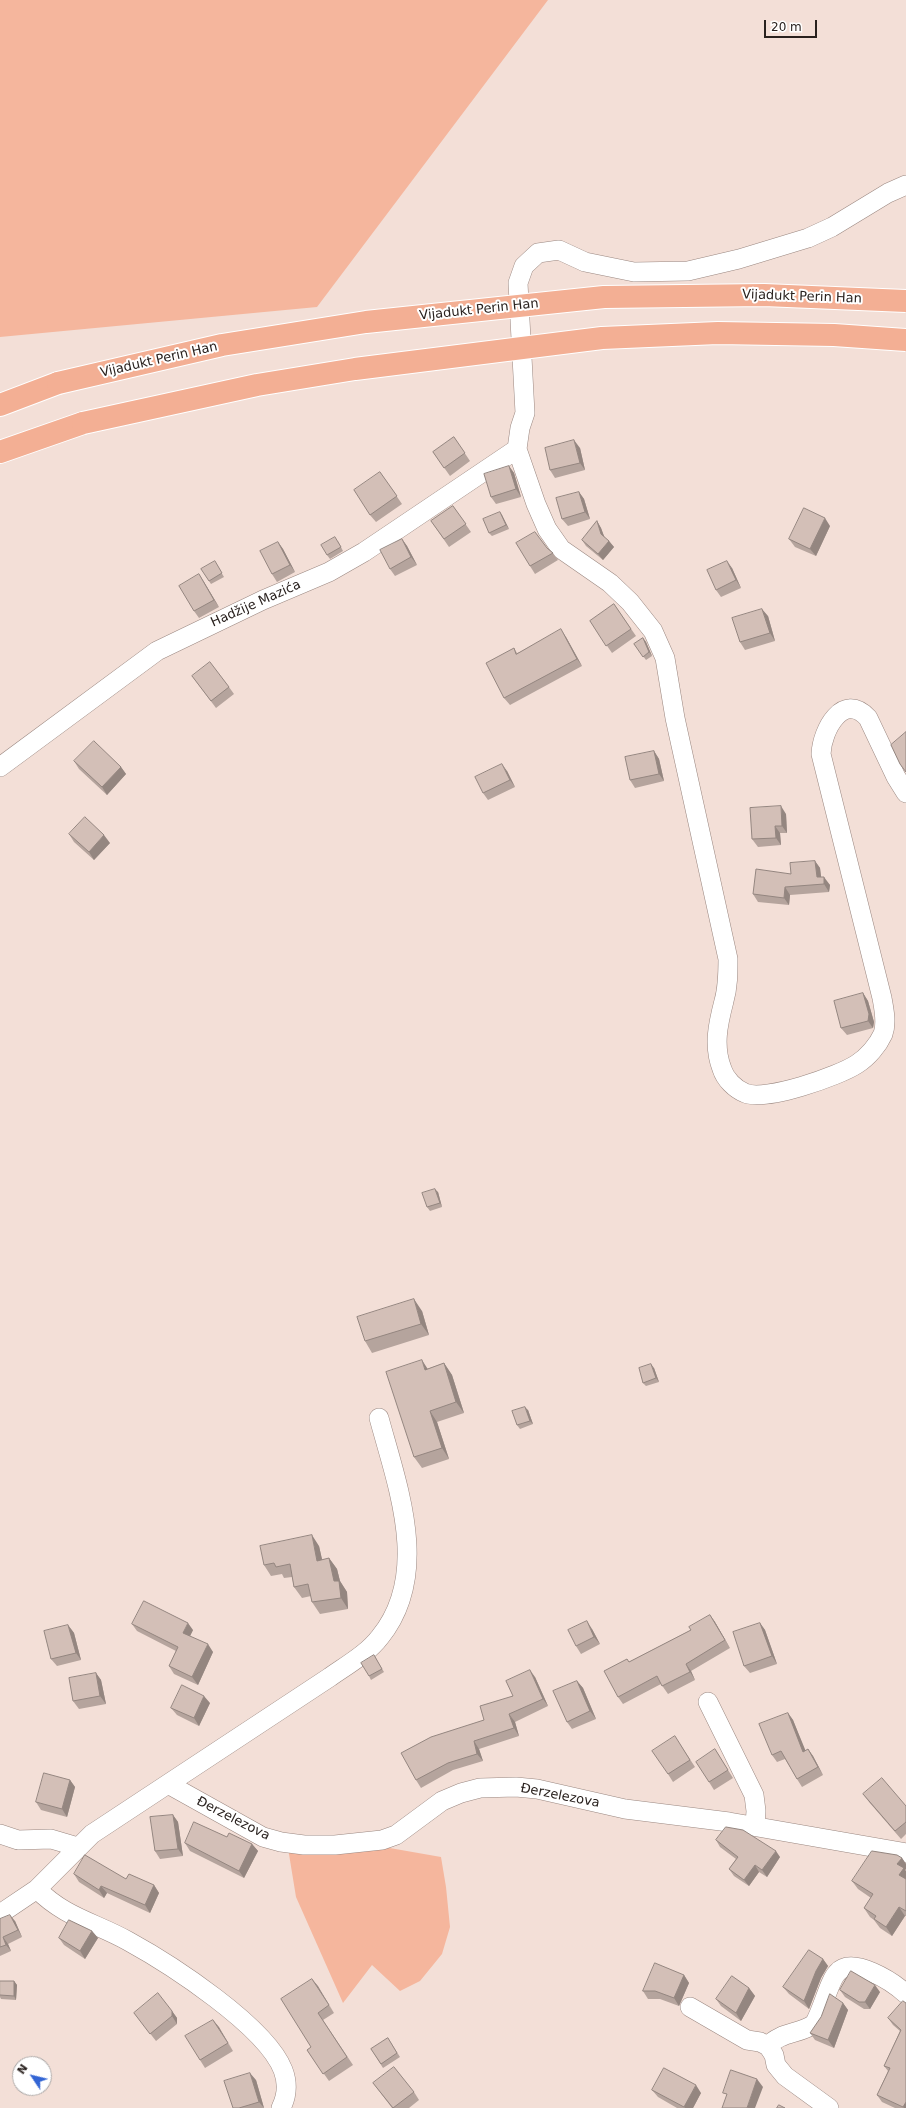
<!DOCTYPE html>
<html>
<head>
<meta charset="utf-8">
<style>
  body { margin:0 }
  #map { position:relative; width:906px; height:2108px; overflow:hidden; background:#f3dfd7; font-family:"DejaVu Sans",sans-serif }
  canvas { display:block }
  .north { position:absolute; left:12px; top:2056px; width:40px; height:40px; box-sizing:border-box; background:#fff; border:1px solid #a9a6a5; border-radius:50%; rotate:305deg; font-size:11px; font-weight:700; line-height:16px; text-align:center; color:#29211e }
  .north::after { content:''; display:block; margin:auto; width:14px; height:18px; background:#3365d4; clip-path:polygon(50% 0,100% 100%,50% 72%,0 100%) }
  .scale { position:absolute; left:764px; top:20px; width:53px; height:18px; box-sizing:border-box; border:2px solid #29211e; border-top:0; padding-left:5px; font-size:12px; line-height:14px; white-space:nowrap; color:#29211e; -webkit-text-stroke:3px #fff; paint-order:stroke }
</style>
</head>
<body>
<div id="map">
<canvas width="906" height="2108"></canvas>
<div class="north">N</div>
<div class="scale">20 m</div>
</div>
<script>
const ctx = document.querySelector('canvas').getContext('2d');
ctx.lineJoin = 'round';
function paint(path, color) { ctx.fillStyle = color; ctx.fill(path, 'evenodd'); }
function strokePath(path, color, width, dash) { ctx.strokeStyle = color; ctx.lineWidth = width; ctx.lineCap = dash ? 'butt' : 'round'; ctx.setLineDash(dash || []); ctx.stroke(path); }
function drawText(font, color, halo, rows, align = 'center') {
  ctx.font = font + ' "DejaVu Sans",sans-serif'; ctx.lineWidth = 4; ctx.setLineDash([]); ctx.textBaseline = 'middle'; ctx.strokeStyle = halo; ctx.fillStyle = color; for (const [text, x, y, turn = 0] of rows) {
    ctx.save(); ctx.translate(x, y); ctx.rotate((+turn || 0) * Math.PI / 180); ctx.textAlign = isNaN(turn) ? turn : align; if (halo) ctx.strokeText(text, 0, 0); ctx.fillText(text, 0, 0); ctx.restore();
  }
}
paint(new Path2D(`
  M0,0h548l-231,307 -317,30z
  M384,1847l57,10 5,30 4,40 -8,27 -22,27 -20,10 -28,-26 -29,38 -47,-106 -8,-49z`), '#f5b69d');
const street = new Path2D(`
  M906,185l-18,8 -56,34 -24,11 -69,21 -51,12 -54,1 -49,-10 -26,-12 -21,3 -14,13 -6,17 7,130 -5,15 -3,21 19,55 11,25 14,20 49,34 20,19 23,29 12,27 10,60 53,241c0,14 0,28 -4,42 -6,23 -11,45 -2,68 3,10 13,20 23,24 20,9 94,-17 112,-29 11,-7 21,-19 26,-30 4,-11 1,-25 -1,-36l-61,-244c1,-24 22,-63 47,-36l28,59 10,16
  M0,767l157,-116 106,-51 66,-28 35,-20 153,-103
  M708,1702l46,93 2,16 -1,15
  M168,1784l95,53 18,5 23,3h31l47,-5 14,-5 46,-34 19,-8 19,-5 36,-1 21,2 88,20 104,13 177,31
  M0,1834l18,6 33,-1 27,8
  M37,1889c27,28 59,34 91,52 42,23 138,85 155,129 5,13 4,26 -2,38
  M0,1914l37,-25 55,-55 238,-157c17,-12 37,-23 50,-40 51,-63 18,-149 -1,-219
  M690,2007l57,33 13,2 8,4 6,9 2,10 9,11 44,32
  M768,2046c12,-14 32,-12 46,-22 8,-12 15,-43 23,-51 15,-18 56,9 69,21`);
const highway = new Path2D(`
  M0,405l58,-22
  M0,452l83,-29`);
strokePath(street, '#9a8780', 20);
strokePath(highway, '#fff', 24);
strokePath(street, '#fff', 19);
strokePath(highway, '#f3af94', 22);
const highwayBridge = new Path2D(`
  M58,383l164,-38 144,-23 238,-25 160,-2 142,6
  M83,423l174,-38 98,-16 247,-31 116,-5 116,2 72,5`);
strokePath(highwayBridge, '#fff', 24, []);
strokePath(highwayBridge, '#f3af94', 22);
paint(new Path2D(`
  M454,437l16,24 -20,15 -17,-24z
  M580,448l5,22 -30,8 -5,-8z
  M509,466l5,7 7,24 -25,7 -5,-7z
  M380,472l22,32 -26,18 -6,-7z
  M579,492l5,7 6,20 -22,7 -6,-7z
  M453,506l18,26 -22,15 -18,-26z
  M500,512l2,3 7,14 -17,7 -3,-3z
  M597,521l4,7 3,9 5,4 5,6 -11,13 -17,-14 -4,-6z
  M830,526l-14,30 -21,-9 -6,-8z
  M402,539l5,7 10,19 -22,11 -5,-7z
  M338,541l5,10 -13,8 -3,-4z
  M278,542l5,7 12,23 -18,10 -5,-8z
  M547,548l6,5 5,7 -23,14 -5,-8z
  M217,565l7,12 -13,7 -2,-3z
  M732,568l9,20 -20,9 -5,-7z
  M199,574l5,8 15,25 -20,11 -5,-7z
  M614,604l22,32 -24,17 -22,-32z
  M768,616l7,25 -30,9 -5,-8z
  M566,637l16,29 -72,39 -6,-7 10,-50 3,5z
  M643,638l3,4 6,14 -6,4 -12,-16z
  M192,676l37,11 5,7 -18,14z
  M654,751l5,8 5,22 -29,7 -5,-8z
  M74,761l47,6 5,7 -19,21 -28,-26z
  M507,771l8,16 -27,13 -5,-7z
  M786,814l1,19h-7l1,12 -23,2 -6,-8z
  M69,834l41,9 -16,17 -20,-18z
  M815,861l5,7 1,9 9,8 -1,7 -39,3 -1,10 -31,-3 -5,-8z
  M863,993l5,8 6,21 -1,6 -26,7 -6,-7z
  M438,1192l4,15 -12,4 -3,-4z
  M422,1311l7,24 -57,18 -7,-12z
  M444,1363l8,12 12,38 -27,9 12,37 -27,9 -8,-11 13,-88z
  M654,1368l5,14 -13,4 -3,-3z
  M528,1410l5,14 -13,5 -3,-4z
  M319,1546l3,14 7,-2 8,11 3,12 7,11 1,17 -28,5 -8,-12 -1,-6 -9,2 -8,-11 -2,-10 -8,1 -2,-4 -11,2 -7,-11z
  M710,1615l5,7 15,26 -39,23 4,9 -27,14 -7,-10 -38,20 -5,-7 9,-38 2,3 62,-32z
  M760,1623l5,7 12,34 -27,9 -6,-7z
  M132,1624l61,6 -3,6 23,16 -15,33 -24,-11 -5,-8 7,-15 -39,-20z
  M68,1625l6,8 7,27 -24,6 -6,-7z
  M592,1629l8,15 -19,10 -5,-8z
  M374,1655l10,17 -13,8 -2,-4z
  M96,1673l5,7 5,24 -27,5 -6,-8z
  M535,1677l13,29 -33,16 4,14 -40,13 4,12 -30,9 -32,18 -5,-8 68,-60z
  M577,1681l6,7 13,31 -24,10 -5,-7z
  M210,1703l-11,23 -22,-11 -6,-7z
  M788,1713l5,7 12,31 3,-2 5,7 10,19 -21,12 -5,-8 -12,-20 -8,3 -5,-7z
  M680,1744l15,23 -22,15 -5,-8z
  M715,1749l18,29 -19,12 -5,-8z
  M70,1780l5,7 -8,30 -26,-7 -5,-8z
  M863,1794l43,12v28l-5,5 -32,-37z
  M173,1815l5,7 5,34 -23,3 -5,-8z
  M227,1837l25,7 6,7 -14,27 -54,-27 -5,-8z
  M716,1840l64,17 -13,20 -8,-5 -10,14 -15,-10 -5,-7 7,-10 -16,-12z
  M902,1858l4,6v5l-1,1 1,1v45h-1l-13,20 -12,-8 -6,-8 -4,-3 -6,-9 7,-10 -13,-9 -6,-8z
  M74,1874l52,5 28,6 5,8 -9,20 -43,-20 -3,5 -25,-16z
  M0,1919l15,2 7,16 -14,7 3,7 -11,5z
  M92,1931l6,7 -13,21 -21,-14 -5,-7z
  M823,1959l5,7 -7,12 -12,31 -20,-15 -6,-7z
  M684,1975l5,8 -10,23 -19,-7h-12l-5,-8z
  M312,1979l22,34 -11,7 30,45 -24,16 -22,-31 4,-3z
  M0,1981h14l3,4 -1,15 -15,-1 -1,-2z
  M749,1988l6,8 -14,25 -20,-15 -5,-7z
  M840,1990l40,2 -10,17h-6l-19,-12z
  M843,2003l5,7 -14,38 -19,-8 -5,-7z
  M906,2003v105h-11l-13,-6 -5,-7 11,-24 -4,-5 16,-35 -7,-6 -5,-7z
  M172,2011l5,7v6l-21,17 -22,-28z
  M213,2020l20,31 -28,17 -5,-8z
  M388,2038l12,19 -17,11 -12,-19z
  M256,2080l8,28h-31z
  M373,2083l41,9 5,8 -10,8h-17z
  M652,2090l49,3 -8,15h-16l-19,-11z`), '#b5a49d');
paint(new Path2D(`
  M574,440l6,8 5,22 -5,-7z
  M509,466l5,7 7,24 -5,-8z
  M579,492l5,7 6,20 -5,-7z
  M500,512l2,3 7,14 -3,-4z
  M825,518l5,8 -14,30 -6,-7z
  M597,521l4,7 5,13 -5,-7z
  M402,539l5,7 10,19 -6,-8z
  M609,541l5,6 -11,13 -5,-6z
  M278,542l5,7 12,23 -5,-7z
  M727,561l5,7 9,20 -5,-8z
  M199,574l5,8 15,25 -5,-7z
  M762,609l6,7 7,25 -5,-8z
  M561,629l5,8 16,29 -5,-7z
  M643,638l3,4 6,14 -3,-4z
  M654,751l5,8 5,22 -5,-7z
  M502,764l5,7 8,16 -5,-7z
  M121,767l5,7 -19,21 -5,-8z
  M781,806l5,8 1,19 -5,-7z
  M775,826l5,7 1,12 -5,-7z
  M104,835l6,8 -16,17 -5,-8z
  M815,861l5,7 2,16 -5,-7z
  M824,877l6,8 -1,7 -5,-8z
  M785,887l5,8 -1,10 -5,-7z
  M863,993l5,8 6,21 -1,6 -5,-7z
  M435,1189l3,3 4,15 -2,-4z
  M414,1299l8,12 7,24 -8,-11z
  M422,1360l7,11 -4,-1z
  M444,1363l8,12 12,38 -8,-11z
  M651,1364l3,4 5,14 -3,-4z
  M525,1407l3,3 5,14 -3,-3z
  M430,1411l7,11 12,37 -7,-11z
  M312,1535l7,11 6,26 -8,-11z
  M329,1558l8,11 3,12 7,11 1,17 -7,-11 -7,-17z
  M710,1615l5,7 15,26 -5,-8z
  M587,1621l5,8 8,15 -6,-7z
  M188,1623l5,7 -5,10 -5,-7z
  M760,1623l5,7 12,34 -5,-8z
  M68,1625l6,8 7,27 -5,-7z
  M208,1644l5,8 -15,33 -6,-8z
  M686,1664l5,7 4,9 -5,-8z
  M530,1670l5,7 13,29 -5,-7z
  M96,1673l5,7 5,24 -6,-8z
  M577,1681l6,7 13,31 -6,-8z
  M204,1696l6,7 -11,23 -5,-8z
  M788,1713l5,7 16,39 -6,-7z
  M509,1714l6,8 4,14 -5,-8z
  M474,1741l5,8 4,12 -6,-7z
  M808,1749l5,7 10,19 -5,-8z
  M70,1780l5,7 -8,30 -5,-8z
  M173,1815l5,7 5,34 -5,-7z
  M252,1844l6,7 -14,27 -5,-7z
  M776,1851l4,6 -13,20 -5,-7z
  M902,1858l4,6v5l-1,1 1,1v12l-7,-8 -2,-11z
  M755,1865l4,7 -10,14 -5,-6z
  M154,1885l5,8 -9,20 -5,-8z
  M101,1886l6,7 -3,5 -5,-8z
  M899,1907l6,9 -13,20 -6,-9z
  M10,1915l5,6 7,16 -4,-7z
  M92,1931l6,7 -13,21 -5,-8z
  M3,1937l5,7 3,7 -5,-6z
  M823,1959l5,7 -7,12 -12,31 -5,-8 12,-30z
  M684,1975l5,8 -10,23 -5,-8z
  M312,1979l6,7 16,27 -5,-8z
  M14,1981l3,4 -1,15 -2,-4z
  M875,1985l5,7 -10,17 -5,-7z
  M749,1988l6,8 -14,25 -5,-8z
  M843,2003l5,7 -14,38 -6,-8z
  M172,2011l5,7v6l-5,-8z
  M213,2020l6,7 14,24 -5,-8z
  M250,2073l6,7 8,28 -5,-6z
  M757,2079l6,8 -8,21h-8z
  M696,2085l5,8 -8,15h-8l-1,-1z
  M906,2102v6h-2l-1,-1z`), '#948680');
const building = new Path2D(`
  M454,437l11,16 -21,15 -11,-16z
  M574,440l6,23 -30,7 -5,-22z
  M509,466l7,23 -25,8 -7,-23z
  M380,472l17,24 -27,19 -16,-25z
  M579,492l6,20 -23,7 -6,-21z
  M453,506l13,18 -22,15 -13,-18z
  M804,508l21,10 -15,31 -21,-10z
  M500,512l6,13 -17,8 -6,-14z
  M597,521l4,13 8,7 -11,13 -16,-14z
  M535,532l12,16 6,5 -23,13 -14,-23z
  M335,537l6,10 -14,8 -6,-10z
  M402,539l9,18 -21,12 -10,-19z
  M278,542l12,23 -18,9 -12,-23z
  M215,561l7,12 -13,8 -8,-12z
  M727,561l9,19 -20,10 -9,-20z
  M199,574l15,26 -20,11 -15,-25z
  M614,604l17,25 -25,17 -16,-25z
  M762,609l8,24 -30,9 -8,-24z
  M561,629l16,30 -73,39 -18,-35 28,-15 2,6z
  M643,638l6,14 -6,5 -9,-13z
  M210,662l19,25 -18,14 -19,-25z
  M906,732v40l-6,-8 -9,-19z
  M94,741l27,26 -19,20 -28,-26z
  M654,751l5,23 -29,6 -5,-23z
  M502,764l8,16 -27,13 -8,-16z
  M781,806l1,20h-7l1,12 -24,1 -2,-31z
  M85,817l19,18 -15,17 -20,-18z
  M815,861l2,16h7v7l-39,3 -1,11 -31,-4 3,-25 35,5 -1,-11z
  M863,993l6,21 -1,7 -27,7 -7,-27z
  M435,1189l5,14 -13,4 -5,-14z
  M414,1299l7,25 -56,17 -8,-24z
  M422,1360l3,10 19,-7 12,39 -26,9 12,37 -28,9 -28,-85z
  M651,1364l5,14 -13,5 -4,-15z
  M525,1407l5,14 -13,4 -5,-14z
  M312,1535l5,26 12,-3 5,23h5l2,17 -29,4 -4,-18 -14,3 -4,-23 -14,3 -2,-4 -10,2 -4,-19z
  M144,1601l44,22 -5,10 25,11 -16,33 -23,-11 9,-19 -46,-23z
  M710,1615l15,25 -39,24 4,8 -28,14 -5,-10 -39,21 -14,-26 23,-12 2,3 62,-32 -2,-3z
  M587,1621l7,16 -18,9 -8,-16z
  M760,1623l12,33 -28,10 -11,-34z
  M68,1625l8,28 -25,6 -7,-28z
  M374,1655l8,14 -13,7 -8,-13z
  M530,1670l13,29 -34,15 5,14 -40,13 3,13 -29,9 -32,17 -15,-27 30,-16 53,-17 -4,-14 33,-10 -7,-15z
  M96,1673l4,23 -27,5 -4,-23z
  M577,1681l13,30 -23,11 -14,-31z
  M182,1685l22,11 -10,22 -23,-10z
  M788,1713l15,39 5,-3 10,18 -21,12 -16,-28 -9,4 -13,-31z
  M675,1736l15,24 -22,14 -16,-23z
  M715,1749l13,21 -19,12 -13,-20z
  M44,1773l26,7 -8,29 -26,-7z
  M882,1778l24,28v16l-11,9 -32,-37z
  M173,1815l5,34 -23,2 -5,-34z
  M194,1822l33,15 2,-4 23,11 -13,27 -54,-28z
  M726,1827l17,3 33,21 -14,19 -7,-5 -11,15 -15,-11 9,-12 -22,-17z
  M872,1851l25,4 5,3 -5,6 7,4 -5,7 7,4v32l-7,-4 -13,20 -12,-8 2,-3 -12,-8 9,-14 -21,-13z
  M85,1855l41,24 3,-5 25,11 -9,20 -44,-19 -2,4 -25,-16z
  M10,1915l8,15 -15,7 3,8 -6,2v-28z
  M69,1920l23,11 -12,20 -21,-13z
  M809,1950l14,9 -7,12 -12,30 -21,-14z
  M655,1963l29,12 -10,23 -19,-7h-12z
  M851,1971l24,14 -10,17h-6l-19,-12z
  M732,1976l17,12 -13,25 -20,-14z
  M312,1979l17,26 -11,8 29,44 -24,17 -16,-24 4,-3 -30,-48z
  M0,1981h14v15l-14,-1z
  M158,1993l14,18v5l-22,18 -16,-21z
  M830,1994l13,9 -15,37 -18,-7 11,-16z
  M903,2001l3,2v99l-3,5 -26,-12 13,-27 -6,-2 17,-36 -13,-12z
  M213,2020l15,23 -28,17 -15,-24z
  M388,2038l9,15 -16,11 -10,-15z
  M394,2067l20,25 -21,16 -20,-25z
  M664,2068l32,17 -12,22 -32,-17z
  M731,2070l26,9 -10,29h-25l5,-14 -4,-1z
  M250,2073l9,29 -20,6h-6l-9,-27z
  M779,2105l6,3h-8z`);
paint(building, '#d3bfb7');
strokePath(building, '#948680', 1);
drawText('13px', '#29211e', '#fff', [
  ["Vijadukt Perin Han",802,297,2],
  ["Vijadukt Perin Han",479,310,-6],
  ["Vijadukt Perin Han",159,360,-13],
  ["Hadžije Mazića",256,604,-24],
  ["Đerzelezova",560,1796,11],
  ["Đerzelezova",233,1819,27]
]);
</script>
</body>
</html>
